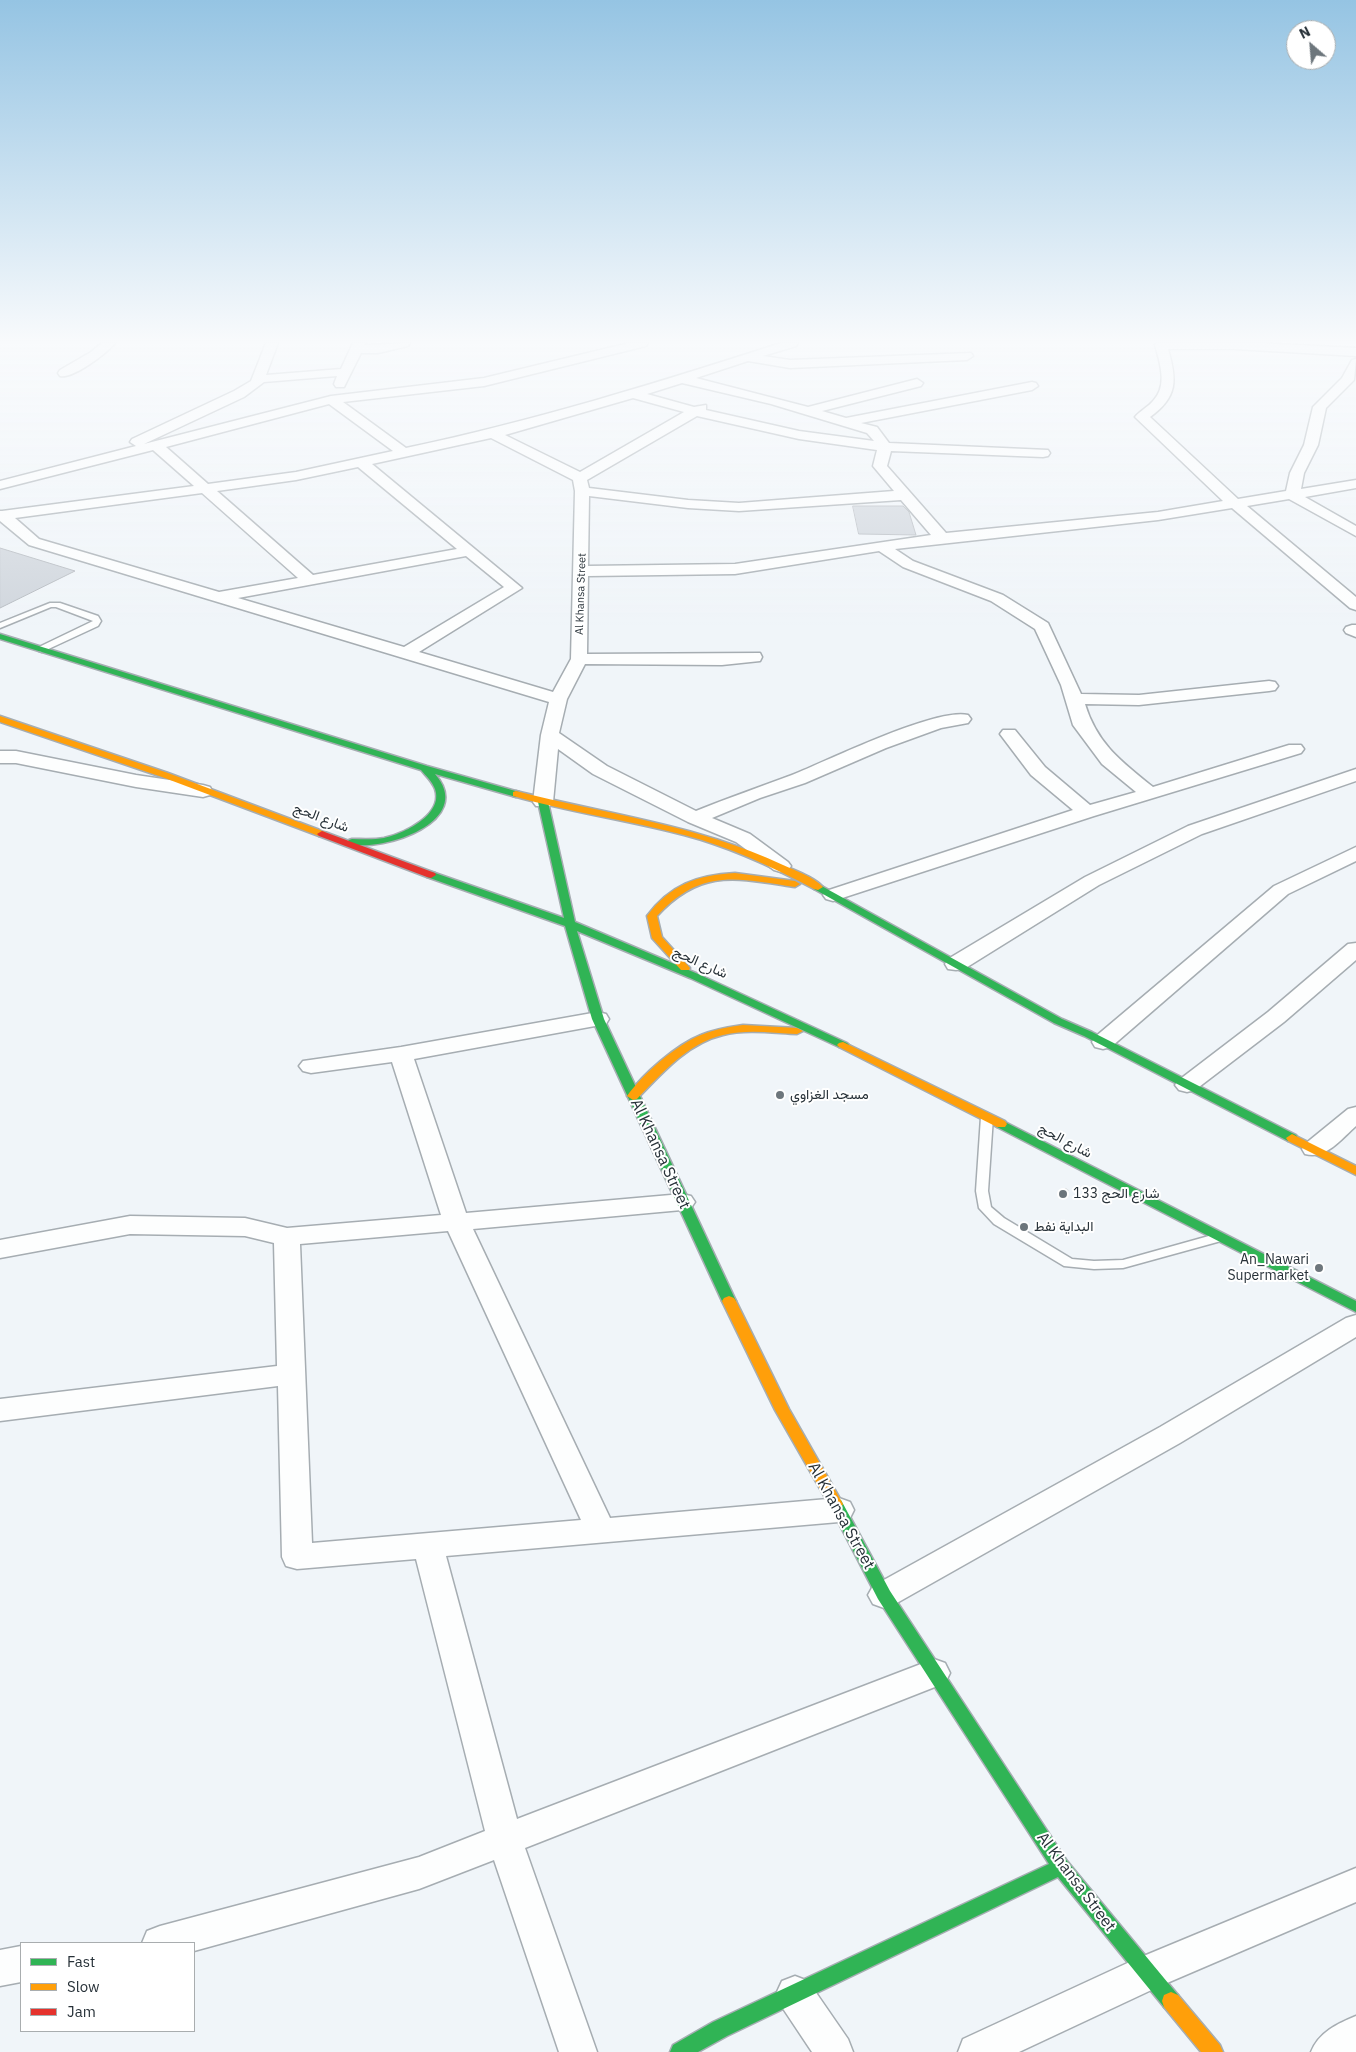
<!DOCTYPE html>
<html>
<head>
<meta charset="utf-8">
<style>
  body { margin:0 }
  #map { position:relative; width:1356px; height:2052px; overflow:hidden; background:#f0f5f9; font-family:"IBM Plex Sans",sans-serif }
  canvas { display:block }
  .legend { position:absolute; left:20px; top:1942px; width:175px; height:90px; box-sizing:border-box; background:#fff; border:1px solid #a9adaf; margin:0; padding:6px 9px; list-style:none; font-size:15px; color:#273138 }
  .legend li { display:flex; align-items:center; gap:10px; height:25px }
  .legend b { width:25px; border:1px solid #a9adaf }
  .north { position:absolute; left:1286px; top:20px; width:50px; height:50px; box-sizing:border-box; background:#fff; border:1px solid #a9adaf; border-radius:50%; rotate:333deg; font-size:14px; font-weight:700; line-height:20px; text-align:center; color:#273138 }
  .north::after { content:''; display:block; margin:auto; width:18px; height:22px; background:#6d767c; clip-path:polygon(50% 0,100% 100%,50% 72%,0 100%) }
</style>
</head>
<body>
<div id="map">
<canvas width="1356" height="2052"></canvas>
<ul class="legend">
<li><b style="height:6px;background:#30b455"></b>Fast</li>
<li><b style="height:6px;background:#ff9f0a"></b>Slow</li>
<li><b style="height:6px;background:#e5322d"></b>Jam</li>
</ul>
<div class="north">N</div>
</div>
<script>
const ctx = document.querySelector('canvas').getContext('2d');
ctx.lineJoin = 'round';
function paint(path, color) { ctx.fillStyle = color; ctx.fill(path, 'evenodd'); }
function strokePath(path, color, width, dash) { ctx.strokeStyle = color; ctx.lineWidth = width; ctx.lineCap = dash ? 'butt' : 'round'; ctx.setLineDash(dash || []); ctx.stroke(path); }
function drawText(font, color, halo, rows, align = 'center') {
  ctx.font = font + ' "IBM Plex Sans",Vazirmatn,sans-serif'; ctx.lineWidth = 4; ctx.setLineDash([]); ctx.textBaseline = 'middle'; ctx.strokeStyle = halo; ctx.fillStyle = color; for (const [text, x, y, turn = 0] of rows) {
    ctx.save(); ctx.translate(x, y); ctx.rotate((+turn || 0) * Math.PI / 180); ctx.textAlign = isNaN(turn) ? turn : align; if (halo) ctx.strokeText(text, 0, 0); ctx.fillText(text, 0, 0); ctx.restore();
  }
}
const building = new Path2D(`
  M853,506h50l6,6 7,23 -57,-1z
  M0,548l75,23 -75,37z`);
paint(building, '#cfd5dc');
strokePath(building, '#b4b9bf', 1);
const lane = new Path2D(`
  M50,603h10l38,13 3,5 -3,5 -56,26 -3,-1v-4l54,-26 -37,-14h-5l-51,21v-5z
  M987,1113l6,4 -5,74 3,16 13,11 68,41 22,2 29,-1 93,-26 5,1 1,3 -1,3 -98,27 -29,1 -30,-3 -70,-42 -15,-16 -3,-17 5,-74z`);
const street = new Path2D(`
  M102,343h13c-8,10 -42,36 -55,33l-2,-3 2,-3 31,-18z
  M266,343h12l-12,32 75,-6 12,-26h12l-1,2 46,-2 -2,3 -30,7h-17l-17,34h-8l-2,-3 3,-8 -73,6 -20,15 -100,47 187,-48 153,-18 145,-35h19l-2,3 -162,40 -141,16 63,46c128,-27 251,-65 375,-105h17l-2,3 -33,10 27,4 181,-7 2,3 -6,4 -177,8 -42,-7 -52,17 112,29 109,-28 6,4 -2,3 -99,25 24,7 186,-36 4,1 2,3 -6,4 -171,33 16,4 12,16 159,7 2,3 -2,3 -5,1 -152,-6 -4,15 59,67 212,-21 65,-11 -88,-84c5,-6 13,-10 18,-16 15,-15 7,-38 2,-56l2,-2h101l98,5v8l-121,-7h-67c9,31 10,48 -18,68l88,82 48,-8 4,-18 14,-28 9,-38 29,-29 10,-18 4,-1 -2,21 -28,28 -8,37 -14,28 -3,16 55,-9v8l-51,9 51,29v10l-67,-37 -42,7 109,91v13l-6,-2 -118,-100 -74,12 -263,29 18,12 90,34 45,28 33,71 58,1 130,-14 6,1 3,4 -3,4 -6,1 -130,14 -54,-1c12,40 37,58 68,83l136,-42h12l3,4 -3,4 -207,63 -261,85 -7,-2 -3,-4 3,-4 247,-81 -42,-35 -31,-41 3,-4h12l30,37 45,38 46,-13 -34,-28 -29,-39 -12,-40 -26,-56 -44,-28 -88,-34 -24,-16 -144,23 -147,2 -1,78 173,-1 2,4 -2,4 -38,4 -137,-1 -18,35 -8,34 48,33 89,45c32,-13 64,-24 96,-36 35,-14 145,-68 176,-60l3,4 -3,4 -27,5 -55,20 -81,35 -45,15 -48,20 38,16 38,28 3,4 -3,4 -7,2 -7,-2 -38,-28 -48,-20 -95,-48 -35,-25 -5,53 -3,4h-14l-3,-4 8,-67 8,-33 -520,-157 -29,-24v-10h2l192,-25 -41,-36 -153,39v-8l136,-35 -6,-4 2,-3 102,-48 17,-10zM682,383l89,21 96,29 7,8 -75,-10 -93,-21v-5l-12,2 -47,-13zM633,398l51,14 -104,60 -75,-37zM329,404l64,47 -97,21 -88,12 -42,-37zM697,416l102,23 78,11 -4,16 21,25 -155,12 -51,-3 -99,-12 -2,-8zM491,438l82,42 2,11 -4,168 -18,33 -134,-40 103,-64 -150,-124zM358,467l99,82 -144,26 -96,-84 79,-11zM202,493l96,85 -79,14 -180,-53 -24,-21zM589,496l99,12 51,3 162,-11 30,35 -196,29 -147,2zM466,556l38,31 -100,60 -166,-49z
  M1352,625h4v12l-10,-4 -2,-3 2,-3z
  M0,751h16l120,24 67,10 7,2 2,4 -2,4 -7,2 -67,-10 -120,-24h-16z
  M1356,769v12l-154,53 -103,51 -135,84 -8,1 -8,-1 -3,-5 3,-5 137,-82 103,-51z
  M1356,847v14l-68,33 -177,153 -8,2 -8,-2 -3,-5 3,-5 179,-151z
  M1356,943v17l-72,62 -89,68 -8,2 -8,-2 -4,-5 4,-5 89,-68 80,-68z
  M598,1012l8,2 3,5 -3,5 -192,35 52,154 216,-19 9,2 4,6 -4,6 -9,2 -209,19 137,289 229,-20 11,4 4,8 -4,8 -11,4 -393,34 71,263 417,-160 11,4 5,10 -5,10 -420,165 72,204h-38l-65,-192 -75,29 -225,62v-8h-52l5,-12 13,-5 259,-69 66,-26 -69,-272 -119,10 -11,-3 -4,-9 -4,-171 -278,35v-22l277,-33 -3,-123 -29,-7 -115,-2 -130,24v-18l130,-24 115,2 42,10 154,-13 -49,-153 -81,11 -8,-2 -4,-5 4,-5 98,-14zM448,1231l133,289 -269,23 -12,-299z
  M1356,1107v19c-15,13 -30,34 -51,28l-3,-5 3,-5 43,-35z
  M1356,1315v22l-176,106 -285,161 -11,4 -11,-4 -5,-9 5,-9 287,-159 186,-109z
  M1356,1868v34l-196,84 -141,66h-61l5,-13 171,-79z
  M21,1946v36l-21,4v-36z
  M795,1976l13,5 40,58 5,13h-41l-30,-45 -6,-13 6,-13z
  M1356,2016v36h-45c8,-20 26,-28 45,-36z`);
const fast = new Path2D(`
  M0,634l427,132 92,26 2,2 -5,3 -81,-23c41,47 -51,78 -86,70l-2,-2 2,-2 3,-1c10,0 21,1 32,-1 19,-4 60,-23 51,-49 -3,-8 -9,-13 -14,-19l-421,-131z
  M543,799l5,3 27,120 123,52 149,69 2,2 -2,2h-8l-149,-69 -113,-47 27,88 132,282 -2,3h-10l-2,-3 -130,-282 -27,-93 -138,-49 -1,-2 5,-3 4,1 129,45 -26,-116z
  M818,884l244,135 30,13 204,103 2,3 -2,3h-8l-204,-105 -30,-13 -240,-134 -1,-2z
  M1001,1120l355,181v11l-359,-185 -2,-3 2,-3z
  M836,1498l5,2 49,91 177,270 111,134 2,6 -2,6 -7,3 -7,-3 -106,-130 -331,159 -29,16h-28l3,-7 40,-23 336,-158 -171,-265 -49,-95 2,-4z`);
const slow = new Path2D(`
  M0,716l168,57 157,59 2,2 -2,2h-6l-157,-59 -162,-55z
  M516,791c90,23 182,34 267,74 13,6 31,12 40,22l-5,3 -4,-1c-41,-22 -84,-42 -130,-54 -57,-15 -115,-23 -171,-39v-4z
  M735,873l60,8 5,3 -5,3c-59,-9 -94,-19 -138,29l5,21 28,31 -1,2h-8l-29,-32 -5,-22c23,-31 50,-41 88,-43z
  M743,1025l54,3 6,3 -6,3c-24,-1 -50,-5 -74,1 -35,8 -61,38 -86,64l-4,1 -6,-4c16,-22 49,-51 74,-61 14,-6 28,-8 42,-10z
  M843,1042l162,79 2,3 -2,3h-8l-158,-80 -2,-2 2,-2z
  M1292,1134l64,32v9l-68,-34 -2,-3z
  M729,1296l5,2 2,3 53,108 54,95 -2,4 -5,2 -5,-2 -56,-98 -53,-109 2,-3z
  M1171,1992l7,3 42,50 3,7h-22l-37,-45 -2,-6 2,-6z`);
const jam = new Path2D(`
  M322,831l113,42 1,2 -5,3 -4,-1 -108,-41 -2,-2z`);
strokePath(lane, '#a6adb2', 3);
strokePath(street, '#a6adb2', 3);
strokePath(fast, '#a6adb2', 3);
strokePath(slow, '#a6adb2', 3);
strokePath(jam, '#a6adb2', 3);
strokePath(new Path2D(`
  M1063,1194l5,-6`), '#d6d9da', 4, [1, 4.5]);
paint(lane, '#fdfefe');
paint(street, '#fdfefe');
paint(fast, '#30b455');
paint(slow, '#ff9f0a');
paint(jam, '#e5322d');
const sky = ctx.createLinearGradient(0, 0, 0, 630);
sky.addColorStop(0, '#95c4e3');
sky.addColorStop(0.54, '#f8fafc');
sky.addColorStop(1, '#f8fafc00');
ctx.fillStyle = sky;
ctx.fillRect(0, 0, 1356, 630);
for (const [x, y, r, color] of [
  [780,1095,5,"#6d767c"],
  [1063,1194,5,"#6d767c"],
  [1024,1227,5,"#6d767c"],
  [1319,1268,5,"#6d767c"]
]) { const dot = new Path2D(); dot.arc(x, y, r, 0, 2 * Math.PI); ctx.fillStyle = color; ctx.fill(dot); strokePath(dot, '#fff', 2); }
drawText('11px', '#273138', '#fff', [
  ["Al Khansa Street",581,594,-88]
]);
drawText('14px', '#273138', '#fff', [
  ["شارع الحج",321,818,21],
  ["شارع الحج",700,963,24],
  ["شارع الحج",1065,1141,28]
]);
drawText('14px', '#273138', '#fff', [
  ["مسجد الغزاوي",790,1095],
  ["شارع الحج 133",1073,1194],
  ["البداية نفط",1034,1227],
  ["An_Nawari",1309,1260,"right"],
  ["Supermarket",1309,1276,"right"]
], 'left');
drawText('16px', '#273138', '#fff', [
  ["Al Khansa Street",660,1154,65],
  ["Al Khansa Street",841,1516,61],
  ["Al Khansa Street",1076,1882,53]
]);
</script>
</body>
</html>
